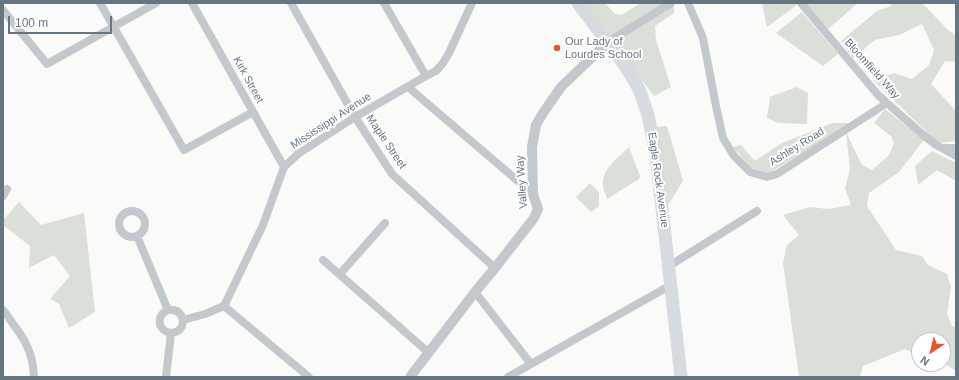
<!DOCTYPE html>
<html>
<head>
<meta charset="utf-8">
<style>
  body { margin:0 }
  #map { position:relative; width:959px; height:380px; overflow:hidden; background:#fafaf8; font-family:Helvetica,sans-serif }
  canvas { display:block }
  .frame { position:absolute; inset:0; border:4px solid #657683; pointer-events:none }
  .north { position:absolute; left:911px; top:332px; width:40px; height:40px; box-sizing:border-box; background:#fff; border:1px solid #c1c8cd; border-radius:50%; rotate:215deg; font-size:11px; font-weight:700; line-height:16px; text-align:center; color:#657683 }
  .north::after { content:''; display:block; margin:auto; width:14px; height:18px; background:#e4572e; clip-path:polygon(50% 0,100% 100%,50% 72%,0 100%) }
  .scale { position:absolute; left:8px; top:16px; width:104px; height:18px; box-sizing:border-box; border:2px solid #657683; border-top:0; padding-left:5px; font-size:12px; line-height:14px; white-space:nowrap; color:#657683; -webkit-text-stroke:3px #fff; paint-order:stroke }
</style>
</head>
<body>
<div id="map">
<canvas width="959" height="380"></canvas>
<div class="frame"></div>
<div class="north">N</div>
<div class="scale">100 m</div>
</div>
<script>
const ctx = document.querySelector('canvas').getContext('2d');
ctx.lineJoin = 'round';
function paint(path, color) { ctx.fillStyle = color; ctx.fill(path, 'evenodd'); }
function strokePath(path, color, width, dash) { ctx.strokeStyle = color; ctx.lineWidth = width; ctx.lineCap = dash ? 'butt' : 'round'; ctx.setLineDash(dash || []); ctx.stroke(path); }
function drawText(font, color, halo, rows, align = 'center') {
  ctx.font = font + ' Helvetica,sans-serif'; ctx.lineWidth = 4; ctx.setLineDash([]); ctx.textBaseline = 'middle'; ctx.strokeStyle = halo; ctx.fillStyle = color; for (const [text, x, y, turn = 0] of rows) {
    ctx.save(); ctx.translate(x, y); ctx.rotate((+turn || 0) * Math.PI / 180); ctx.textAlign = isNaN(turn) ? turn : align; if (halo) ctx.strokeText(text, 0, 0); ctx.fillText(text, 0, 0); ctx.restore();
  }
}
paint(new Path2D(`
  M586,3h19l10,11 6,1 20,-12h33v10l-19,13 1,14 15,47 -17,9 -25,-33z
  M762,3h32l3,2 -30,22z
  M805,3h53l-31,27z
  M891,3h31l26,27 8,6v26l-11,-1 -14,23 25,27v30l-18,2 -65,-63 21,-7 18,6 17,-14 5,-15 -12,-26 -23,11 -24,5 -22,18 -12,-17 36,-30 14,-5z
  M802,12l36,42 -15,12 -47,-33z
  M797,87l11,6 -1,31 -29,-1 -11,-5 3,-21z
  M885,109l39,31 -25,32 -30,21 -2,13 29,44 26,6 6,9 19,9 4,13 -4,27 5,12 4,1v44l-13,-9v-22h-24v16l-14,-7 -42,17 -3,11h-61l-16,-114 4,-18 12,-10 -16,-20 27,-8 18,2 23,-4 -6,-17 5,-19 -4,-37 16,33 10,5 17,-15 5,-11 -2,-7 -18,-14z
  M833,123h19l-84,51 -18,-7 -17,-20 8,-2 14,16 25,-17z
  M667,126l16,55 -15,24 -13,-78z
  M629,147l11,29 -1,3 -32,20c-1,-4 -3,-8 -4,-12 -2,-18 15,-29 26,-40z
  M932,151l24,12v18l-19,-11 -19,15 -3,-19z
  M590,183l9,9v14l-8,6 -15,-15z
  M19,202l22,23 43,-12 11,99 -26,16 -10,-24 -9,-5 20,-23 -16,-21 -25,13 1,-22 -27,-21v-5z`), '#dadfd7');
strokePath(new Path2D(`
  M100,3l84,147 69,-38
  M192,3l92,164
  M291,3l64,114 37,57 103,94
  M384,3l42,73
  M688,3l15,35 13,68 7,32 11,18 16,16 17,5 10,-3 110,-71
  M801,3l77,92 44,39 14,11 6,3h14
  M3,10l44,54 109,-61
  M608,42l63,-39
  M408,87l125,107
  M942,148l14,8
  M3,196l4,-7
  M119 224a13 13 0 1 1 26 0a13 13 0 1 1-26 0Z
  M137,236l31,74
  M323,260l106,93
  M669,266l88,-55
  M340,274l45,-51
  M475,292l56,72
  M224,306l39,-81 21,-58 14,-13 57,-37 71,-41 10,-5 7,-8 6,-10 23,-50
  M224,306l85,71
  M3,310c5,5 8,12 13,18 12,16 17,29 18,49
  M168,310c-13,6 -10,21 3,23
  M168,310c8,-1 13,2 15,10
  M183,320l22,-6 19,-8
  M171,333c8,-1 12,-5 12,-13
  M166,377l5,-44
  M508,377l163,-92`), '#c3c8cc', 8);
strokePath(new Path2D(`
  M410,377l65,-85 20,-24 39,-50 4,-9 -5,-15 -1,-47 4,-22 7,-12 18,-26 47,-45`), '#c3c8cc', 10);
strokePath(new Path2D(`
  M578,3l40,53 13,19 8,14 9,26 8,40 25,222`), '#d6dbdf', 13);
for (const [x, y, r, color] of [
  [557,48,4,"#e4572e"]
]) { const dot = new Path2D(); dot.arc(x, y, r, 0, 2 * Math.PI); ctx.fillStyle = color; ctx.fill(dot); strokePath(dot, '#fff', 1.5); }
drawText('11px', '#657683', '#fff', [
  ["Our Lady of",565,42],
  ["Lourdes School",565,55]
], 'left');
drawText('11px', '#657683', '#fff', [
  ["Bloomfield Way",872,69,48],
  ["Kirk Street",248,80,61],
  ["Mississippi Avenue",331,121,-33],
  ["Maple Street",386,142,56],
  ["Ashley Road",797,147,-32],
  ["Eagle Rock Avenue",658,180,82],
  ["Valley Way",522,182,-94]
]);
</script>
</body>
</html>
